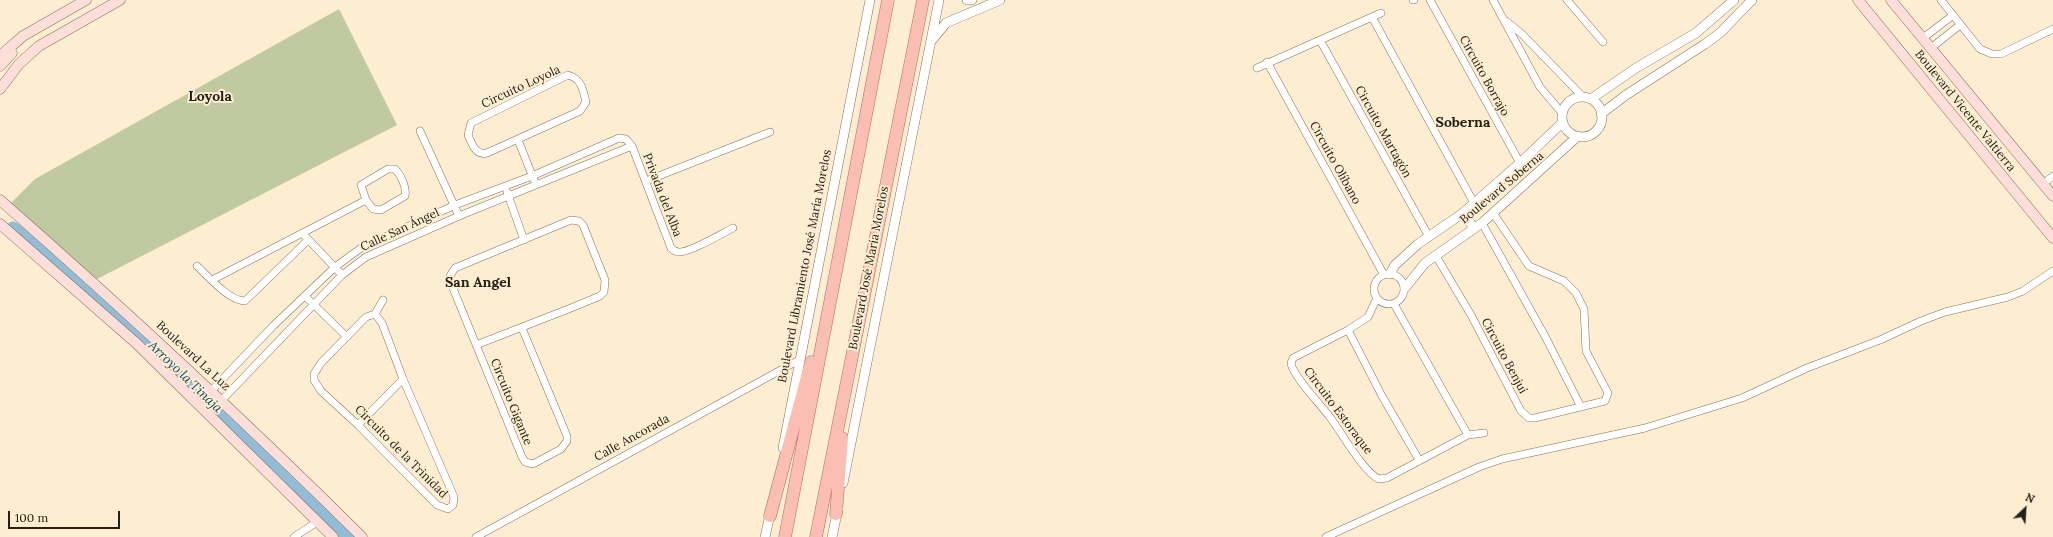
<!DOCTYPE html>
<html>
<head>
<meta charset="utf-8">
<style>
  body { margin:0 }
  #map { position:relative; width:2053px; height:537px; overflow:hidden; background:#fdeed2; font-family:Lora,serif }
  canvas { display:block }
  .north { position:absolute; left:2005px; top:489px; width:40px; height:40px; -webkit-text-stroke:3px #fdeed2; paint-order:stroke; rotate:25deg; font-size:11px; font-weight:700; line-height:16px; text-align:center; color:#252016 }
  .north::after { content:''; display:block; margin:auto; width:14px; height:18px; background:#252016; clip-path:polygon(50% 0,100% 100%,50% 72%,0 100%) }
  .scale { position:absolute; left:8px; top:511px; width:112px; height:18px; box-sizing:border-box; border:2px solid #252016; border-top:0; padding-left:5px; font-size:12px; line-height:14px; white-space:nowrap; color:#252016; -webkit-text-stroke:3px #fdeed2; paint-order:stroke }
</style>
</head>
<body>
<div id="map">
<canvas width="2053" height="537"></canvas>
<div class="north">N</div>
<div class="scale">100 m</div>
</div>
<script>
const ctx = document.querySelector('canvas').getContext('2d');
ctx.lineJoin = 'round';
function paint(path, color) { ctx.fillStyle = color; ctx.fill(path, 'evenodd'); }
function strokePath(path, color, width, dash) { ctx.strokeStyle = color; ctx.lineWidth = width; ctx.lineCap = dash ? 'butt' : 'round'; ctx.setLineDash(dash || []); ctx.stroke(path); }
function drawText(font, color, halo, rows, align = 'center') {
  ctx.font = font + ' Lora,serif'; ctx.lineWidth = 4; ctx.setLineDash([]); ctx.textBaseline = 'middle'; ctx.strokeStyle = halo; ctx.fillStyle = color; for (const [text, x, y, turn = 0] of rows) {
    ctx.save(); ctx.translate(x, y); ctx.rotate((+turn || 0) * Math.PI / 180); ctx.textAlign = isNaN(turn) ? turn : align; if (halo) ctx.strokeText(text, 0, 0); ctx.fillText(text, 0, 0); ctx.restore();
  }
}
paint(new Path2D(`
  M339,9l58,116 -300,154 -87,-75 25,-25z`), '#bfcaa0');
strokePath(new Path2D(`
  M13,228c39,23 74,57 107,88 78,71 152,147 228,221`), '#90bed9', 13);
const minor = new Path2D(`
  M1413,0h1
  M1430,0l90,163
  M1493,0l47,87 22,26
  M1567,0l36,42
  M1941,0l39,49 12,5h9l52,-25
  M1372,17l102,186
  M1506,21l16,13 61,63
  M1923,38l29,-22
  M1320,40l108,195
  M1931,48l29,-23
  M1267,62l117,213
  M1257,68l124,-55
  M568,75c14,4 15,15 18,27l-6,9 -93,42c-12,3 -15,-10 -19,-18l3,-12z
  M420,131l39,85
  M518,140l16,40
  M388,169h7c6,6 12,19 10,27l-24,14 -8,-1 -7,-9 -5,-15z
  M646,181l124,-49
  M2043,184l10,-8
  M507,192l17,48
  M1482,223l64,115 35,69
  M305,236l37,39
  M1436,256l35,59 50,96 8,7h6l70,-17 3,-8 -22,-42 -2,-42 -8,-16 -12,-12 -35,-15 -36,-53
  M197,266c12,11 32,35 48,35l63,-61
  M1374 289a15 15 0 1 1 30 0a15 15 0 1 1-30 0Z
  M212,280l154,-80
  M305,296l42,41
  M1377,298l-9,19 -20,13 -55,28 -2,5c1,12 30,42 38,53 12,15 34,56 50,63l8,-1 81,-43 16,-2
  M1394,304l74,131
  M375,314l7,9 21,56 51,118 -1,8 -5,4 -11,-4 -79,-80 -37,-34 -7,-11v-6l7,-11 45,-46z
  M375,314l8,-14
  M1348,330l34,66 37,64
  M476,345l95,-37 29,-12 4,-4 1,-12 -22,-55 -4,-4 -8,-1 -116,48 -5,8v5l72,176 3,5 8,2 28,-15 6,-8v-5l-45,-108
  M211,391l62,-65 62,-59 26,-19 94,-43 77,-29 87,-38 7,1 6,7 39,102c2,2 4,4 8,4 10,1 44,-19 54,-24
  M222,400l120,-125 24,-18 93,-41 173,-70
  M358,425l45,-46
  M294,537l23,-15
  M476,537l323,-177
  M1326,537l153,-70 23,-8 143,-31 97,-30 65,-30 73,-28 41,-19 24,-9 63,-15 15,-6 30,-20`);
const tertiary = new Path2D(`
  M967,0h5
  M933,39l13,-16 54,-23
  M1562 117a20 20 0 1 1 40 0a20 20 0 1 1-40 0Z
  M1591,99l45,-31 60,-35 38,-33
  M1601,114l25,-19 79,-51 15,-11 32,-33
  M1463,213l11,15
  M1390,274l5,-9 23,-21 45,-31 57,-50 43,-41
  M1405,288l20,-25 57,-40 96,-87
  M783,448l87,-448
  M843,483l96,-483
  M765,537l6,-27
  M832,537l6,-28`);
const secondary = new Path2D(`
  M1858,0l195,238
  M1891,0l162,196
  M0,56l23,-20 63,-36
  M0,66l12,-13
  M0,89l19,-25 20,-18 81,-46
  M0,200c124,109 245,221 362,337
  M0,224l136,119 197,194`);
const primary = new Path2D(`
  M836,514l6,-76
  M770,516l41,-154
  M785,537l103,-537
  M816,537l107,-537`);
strokePath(minor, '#807259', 8);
strokePath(tertiary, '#807259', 10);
strokePath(secondary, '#807259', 11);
strokePath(primary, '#ae6a5c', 13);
strokePath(minor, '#fff', 7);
strokePath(tertiary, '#fff', 9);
strokePath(secondary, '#fdded9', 10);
strokePath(primary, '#fabeb3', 12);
drawText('12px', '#252016', '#fdeed2', [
  ["Circuito Borrajo",1484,76,61],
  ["Circuito Loyola",521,87,-25],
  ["Boulevard Vicente Valtierra",1965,111,51],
  ["Circuito Martagón",1383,132,61],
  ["Circuito Olíbano",1335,163,61],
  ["Boulevard Soberna",1502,188,-40],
  ["Privada del Alba",662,195,69],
  ["Calle San Ángel",400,230,-25],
  ["Boulevard Libramiento José María Morelos",805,266,-79],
  ["Boulevard José María Morelos",869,268,-79],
  ["Boulevard La Luz",193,356,43],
  ["Circuito Benjuí",1504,356,62],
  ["Circuito Gigante",511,402,68],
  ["Circuito Estoraque",1338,411,53],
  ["Calle Ancorada",632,438,-29],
  ["Circuito de la Trinidad",401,452,45]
]);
drawText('italic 13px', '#114b67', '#fdeed2', [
  ["Arroyo la Tinaja",185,377,44]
]);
drawText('bold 14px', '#252016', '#fdeed2', [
  ["Loyola",210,97],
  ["Soberna",1463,123],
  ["San Angel",478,283]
]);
</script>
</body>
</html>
